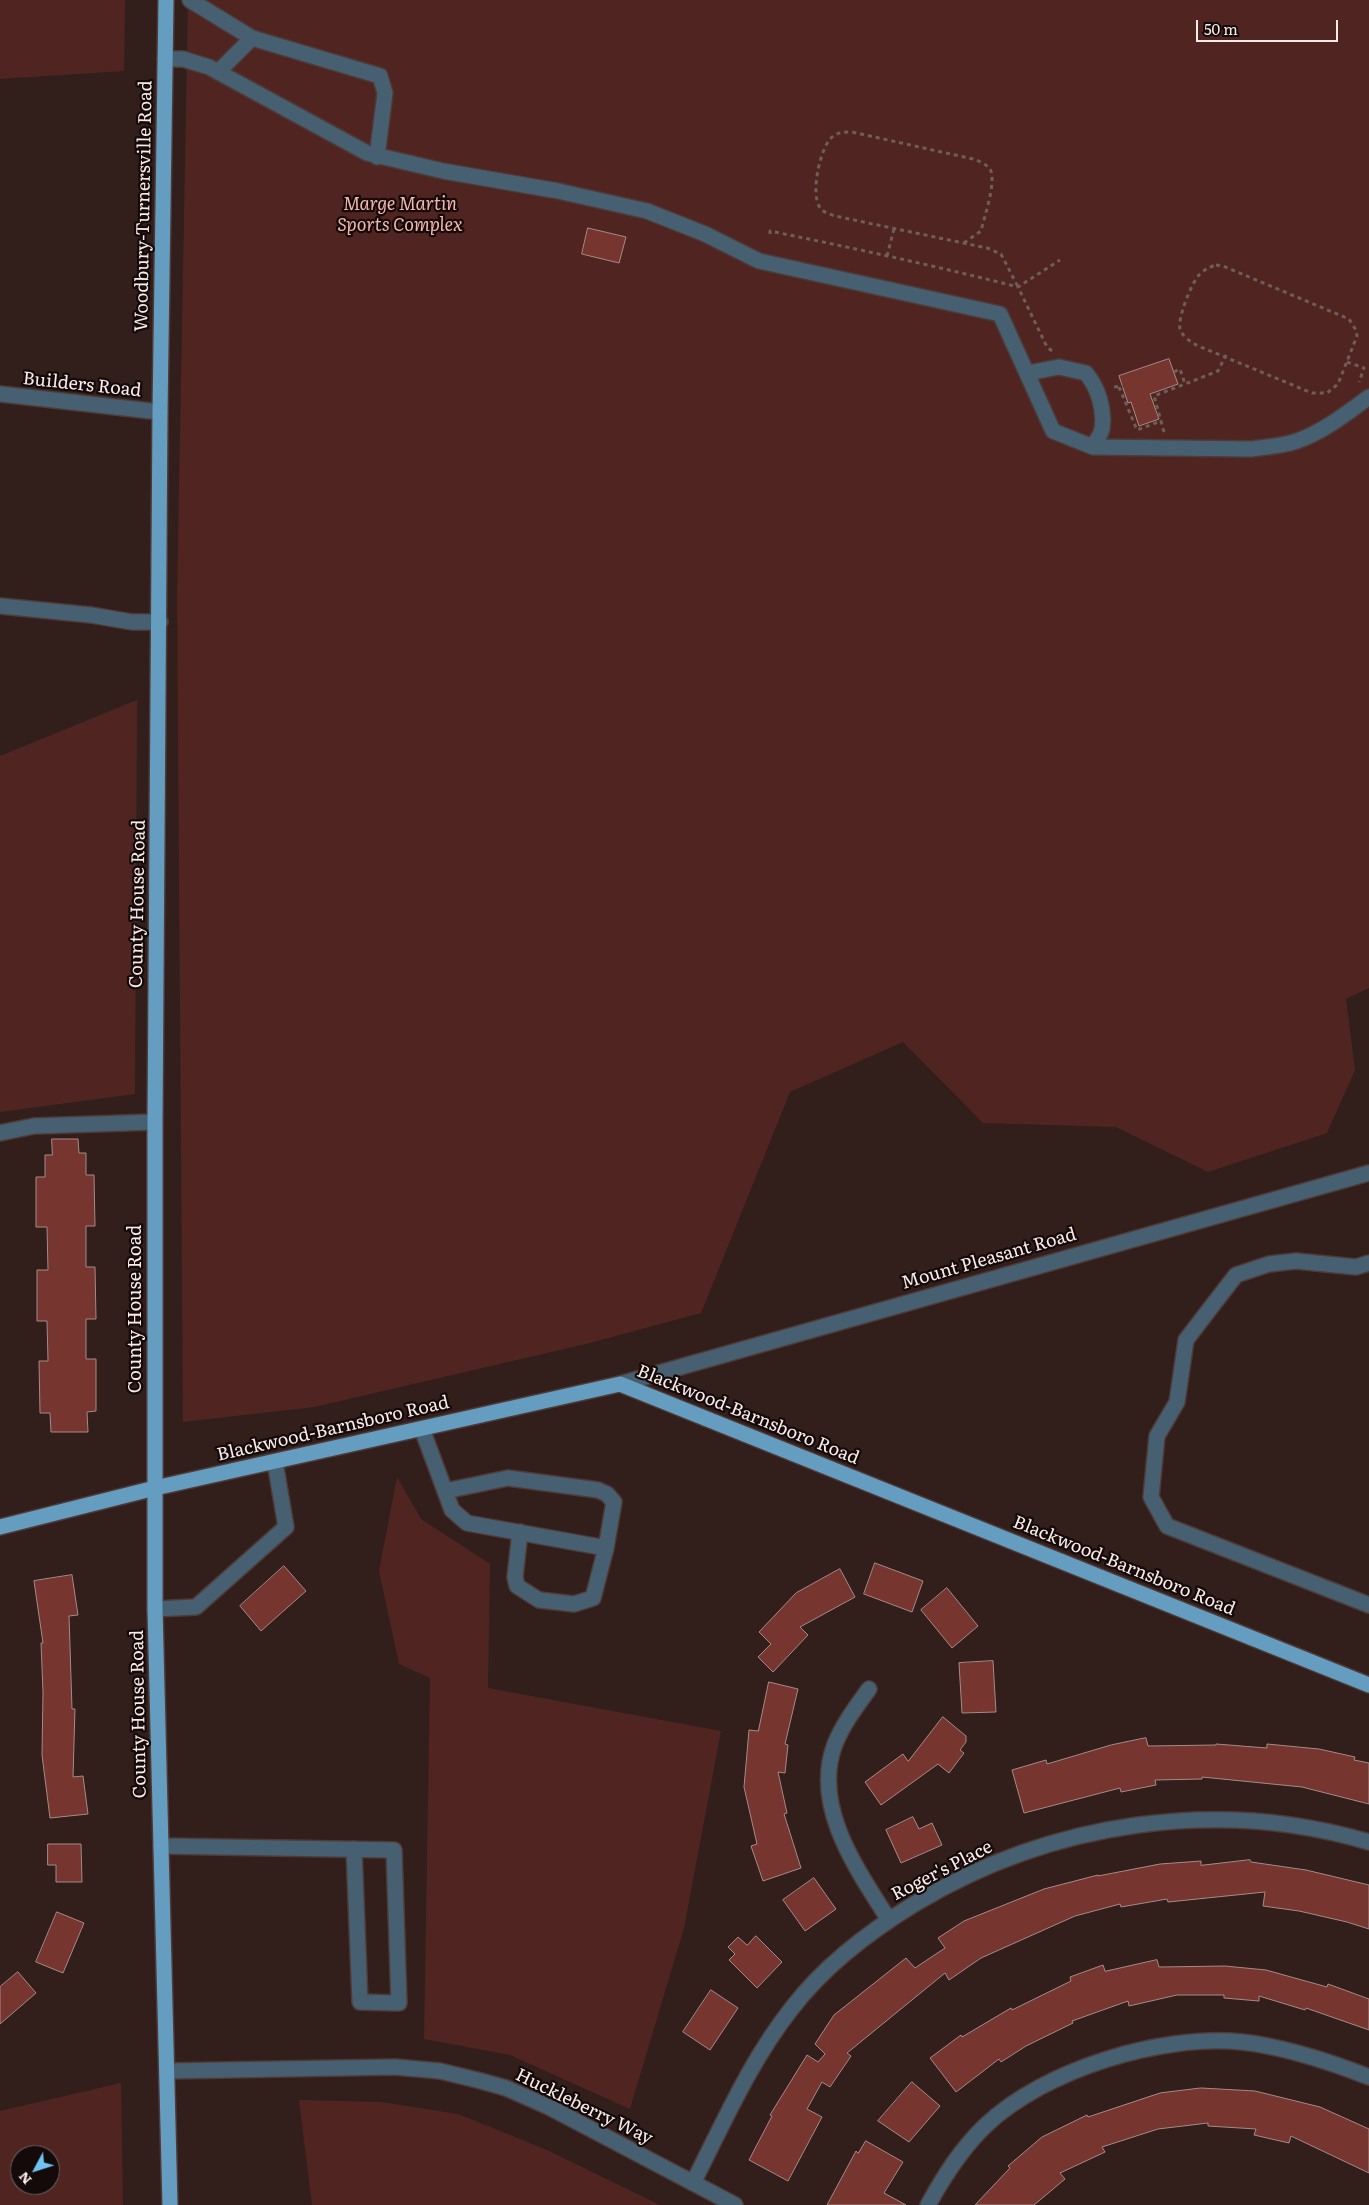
<!DOCTYPE html>
<html>
<head>
<meta charset="utf-8">
<style>
  body { margin:0 }
  #map { position:relative; width:1369px; height:2205px; overflow:hidden; background:#321e1b; font-family:Literata,serif }
  canvas { display:block }
  .north { position:absolute; left:10px; top:2145px; width:50px; height:50px; box-sizing:border-box; background:#130a09; border:1px solid #6f6463; border-radius:50%; rotate:230deg; font-size:14px; font-weight:700; line-height:20px; text-align:center; color:#faebe9 }
  .north::after { content:''; display:block; margin:auto; width:18px; height:22px; background:#70c2f4; clip-path:polygon(50% 0,100% 100%,50% 72%,0 100%) }
  .scale { position:absolute; left:1196px; top:20px; width:142px; height:22px; box-sizing:border-box; border:2px solid #faebe9; border-top:0; padding-left:6px; font-size:15px; line-height:18px; white-space:nowrap; color:#faebe9; -webkit-text-stroke:4px #130a09; paint-order:stroke }
</style>
</head>
<body>
<div id="map">
<canvas width="1369" height="2205"></canvas>
<div class="north">N</div>
<div class="scale">50 m</div>
</div>
<script>
const ctx = document.querySelector('canvas').getContext('2d');
ctx.lineJoin = 'round';
function paint(path, color) { ctx.fillStyle = color; ctx.fill(path, 'evenodd'); }
function strokePath(path, color, width, dash) { ctx.strokeStyle = color; ctx.lineWidth = width; ctx.lineCap = dash ? 'butt' : 'round'; ctx.setLineDash(dash || []); ctx.stroke(path); }
function drawText(font, color, halo, rows, align = 'center') {
  ctx.font = font + ' Literata,serif'; ctx.lineWidth = 4.5; ctx.setLineDash([]); ctx.textBaseline = 'middle'; ctx.strokeStyle = halo; ctx.fillStyle = color; for (const [text, x, y, turn = 0] of rows) {
    ctx.save(); ctx.translate(x, y); ctx.rotate((+turn || 0) * Math.PI / 180); ctx.textAlign = isNaN(turn) ? turn : align; if (halo) ctx.strokeText(text, 0, 0); ctx.fillText(text, 0, 0); ctx.restore();
  }
}
paint(new Path2D(`
  M0,0h125l-1,71 -124,8z
  M188,0h1181v988l-23,11 9,71 -28,63 -119,39 -92,-45 -133,-4 -80,-81 -113,50 -89,221 -115,31 -272,63 -131,15 -6,-824z
  M137,700l-2,394 -135,18v-356z
  M397,1477l24,42 69,45 -2,124 233,43 -37,197 -54,181 -120,-54 -86,-16 6,-361 -31,-14 -20,-93z
  M121,2083l2,122h-123v-94zM20,2155h30v30h-30z
  M299,2100l82,2 77,12 89,36 113,55h-348z`), '#502521');
const building = new Path2D(`
  M588,228l38,9 -7,26 -37,-9z
  M1169,359l9,25 -28,10 9,25 -20,7 -8,-24 -3,1 -9,-27z
  M52,1139h26l1,14h7v22h8l1,51h-9v41h9l1,52h-10v40h10v52l-9,1 1,20h-37l-1,-19h-10l-1,-52h9l-1,-40h-10v-51h11l-1,-43h-11v-50h9v-22h7z
  M875,1563l48,18 -11,31 -48,-18z
  M284,1566l22,25 -45,40 -21,-25z
  M840,1569l15,28 -55,30 8,8 -35,37 -15,-15 13,-13 -12,-12 37,-39z
  M72,1575l6,40 -9,1 3,93h3l-2,68 10,-1 5,38 -38,4 -8,-63 1,-63 -2,-49h2l-9,-62z
  M947,1588l31,38 -26,22 -31,-38z
  M993,1661l3,51 -34,1 -3,-50z
  M769,1682l29,7 -13,55 3,1 -3,28 -7,-1 9,41 -3,1 17,54 -38,13 -12,-35 6,-2 -13,-57 5,-57 9,1z
  M943,1717l23,19v6l-6,8 4,3 -15,20 -11,-9 -57,41 -16,-23 38,-28 5,7z
  M1146,1738l2,8 68,-1v-1l51,4v-4l52,5 36,8 -1,3 15,3v41l-67,-17 -100,-10v2l-47,1 1,5 -35,7 -1,-4 -96,25 -12,-43 34,-10 1,4 64,-19z
  M913,1817l6,12 13,-6 10,22 -41,18 -15,-33z
  M48,1844h33l1,38h-26v-17h-8z
  M1250,1860l1,2 55,8 63,15v44l-22,-7 -48,-11 -36,-5 2,-14 -97,10 -1,-3 -46,8 -1,-3 -45,12 -94,42 -32,22 -4,-7 -98,80 4,3 -21,31 -8,-5 -15,27 15,8 -34,64 -39,-21 23,-44 -2,-1 37,-60 11,7 7,-8 -10,-10 19,-29 72,-57 9,10 30,-20 -7,-10 26,-17 80,-32 54,-14v1l62,-12 41,-3v4z
  M814,1878l22,31 -31,22 -22,-31z
  M57,1912l27,11 -21,50 -27,-11z
  M756,1936l26,26 -25,26 -28,-28 6,-6 -7,-7 10,-10 9,8z
  M1157,1960l2,7 66,-1 41,4 61,17 1,-3 41,15v31l-63,-22 -1,2 -46,-14v5l-35,-3v-3h-47l-48,11 -1,-5 -56,20 1,2 -47,23 -25,16 -2,-3 -43,33 -26,-34 31,-23 1,2 49,-29 1,2 59,-29 -1,-4 33,-12 2,6z
  M18,1972l18,21 -36,31v-37z
  M711,1990l27,18 -28,42 -27,-18z
  M912,2082l28,24 -31,36 -31,-21z
  M1201,2088l54,3 65,16 49,22v44l-78,-37 -2,7 -35,-8 2,-6 -48,-3v-3l-50,6 -56,18 3,5 -45,21 5,6 -31,26h-59l35,-37 -2,-2 34,-29 45,-22 1,2 72,-24z
  M866,2141l37,21 -19,31 22,12h-79l29,-54 2,2z`);
paint(building, '#76352f');
strokePath(building, '#a58b88', 1);
const minor = new Path2D(`
  M190,0l62,38
  M165,59h18l26,8 158,86 76,18 115,20 89,20 58,23 54,27 241,53 53,117 40,16 158,2c15,-2 32,-3 46,-8 26,-9 50,-28 72,-44
  M218,72l34,-34 128,38 5,17 -8,64
  M1028,373l31,-6 27,6c12,15 19,36 16,56 -1,6 -7,13 -9,18
  M0,394l160,18
  M0,606l91,9 41,7h28
  M0,1133l34,-7 121,-4
  M1369,1263l-13,4 -60,-6 -27,3 -33,11 -24,31 -26,34 -9,62 -20,34 -6,61 16,29 202,79
  M620,1384l749,-211
  M422,1429l30,81 15,13 139,25 8,-46 -7,-8 -9,-4 -90,-12 -63,13
  M520,1532l-5,45 2,9 22,14 35,4 19,-6 13,-50
  M155,1609l41,-2 90,-80 -11,-65
  M869,1689c-13,18 -26,35 -34,55 -24,62 23,127 54,176
  M161,1846l233,4 5,153 -39,-1 -6,-153
  M167,2071l228,-4 45,4 41,10 25,7 45,20 184,97
  M693,2183c30,-59 57,-122 99,-175 33,-43 78,-77 124,-105 135,-81 301,-106 453,-61
  M928,2205c16,-29 33,-56 57,-79 60,-57 176,-92 257,-84 44,5 86,19 127,35`);
const major = new Path2D(`
  M166,0l-6,412 -5,710v487l15,596
  M0,1527l155,-39 465,-104 749,301`);
strokePath(minor, '#4e3b38', 18);
strokePath(major, '#4e3b38', 18);
strokePath(new Path2D(`
  M770,234v-3c83,17 166,35 248,56
  M964,243l17,-12c3,-13 16,-50 9,-62 -4,-5 -11,-8 -17,-10l-121,-27c-8,0 -15,0 -21,6 -11,11 -20,54 -12,68 3,6 10,8 16,10l152,32 14,6 17,33
  M887,256l7,-27
  M1216,265l7,1 126,53 7,11 1,6 -19,48 -11,9h-15l-116,-48c-6,-4 -14,-9 -16,-16 -3,-10 12,-47 19,-54 5,-5 10,-8 17,-10z
  M1052,351l-5,-4 -29,-60 42,-27
  M1347,362l17,6 -5,14
  M1174,372l6,-3 5,15 33,-13 9,-18
  M1114,387l9,-1
  M1119,387l18,43 24,-9
  M1164,432l-10,-36 31,-12`), '#6f5d5a', 3, [4, 4]);
strokePath(minor, '#466072', 15);
strokePath(major, '#659dc0', 15);
drawText('italic 18px', '#f4b6ae', '#130a09', [
  ["Marge Martin",400,205],
  ["Sports Complex",400,226]
]);
drawText('18px', '#faebe9', '#130a09', [
  ["Woodbury-Turnersville Road",144,206,-89],
  ["Builders Road",82,385,6],
  ["County House Road",138,904,-89],
  ["Mount Pleasant Road",989,1259,-16],
  ["County House Road",136,1309,-90],
  ["Blackwood-Barnsboro Road",748,1415,22],
  ["Blackwood-Barnsboro Road",333,1429,-13],
  ["Blackwood-Barnsboro Road",1124,1566,22],
  ["County House Road",139,1714,-91],
  ["Roger's Place",942,1871,-27],
  ["Huckleberry Way",584,2107,26]
]);
</script>
</body>
</html>
